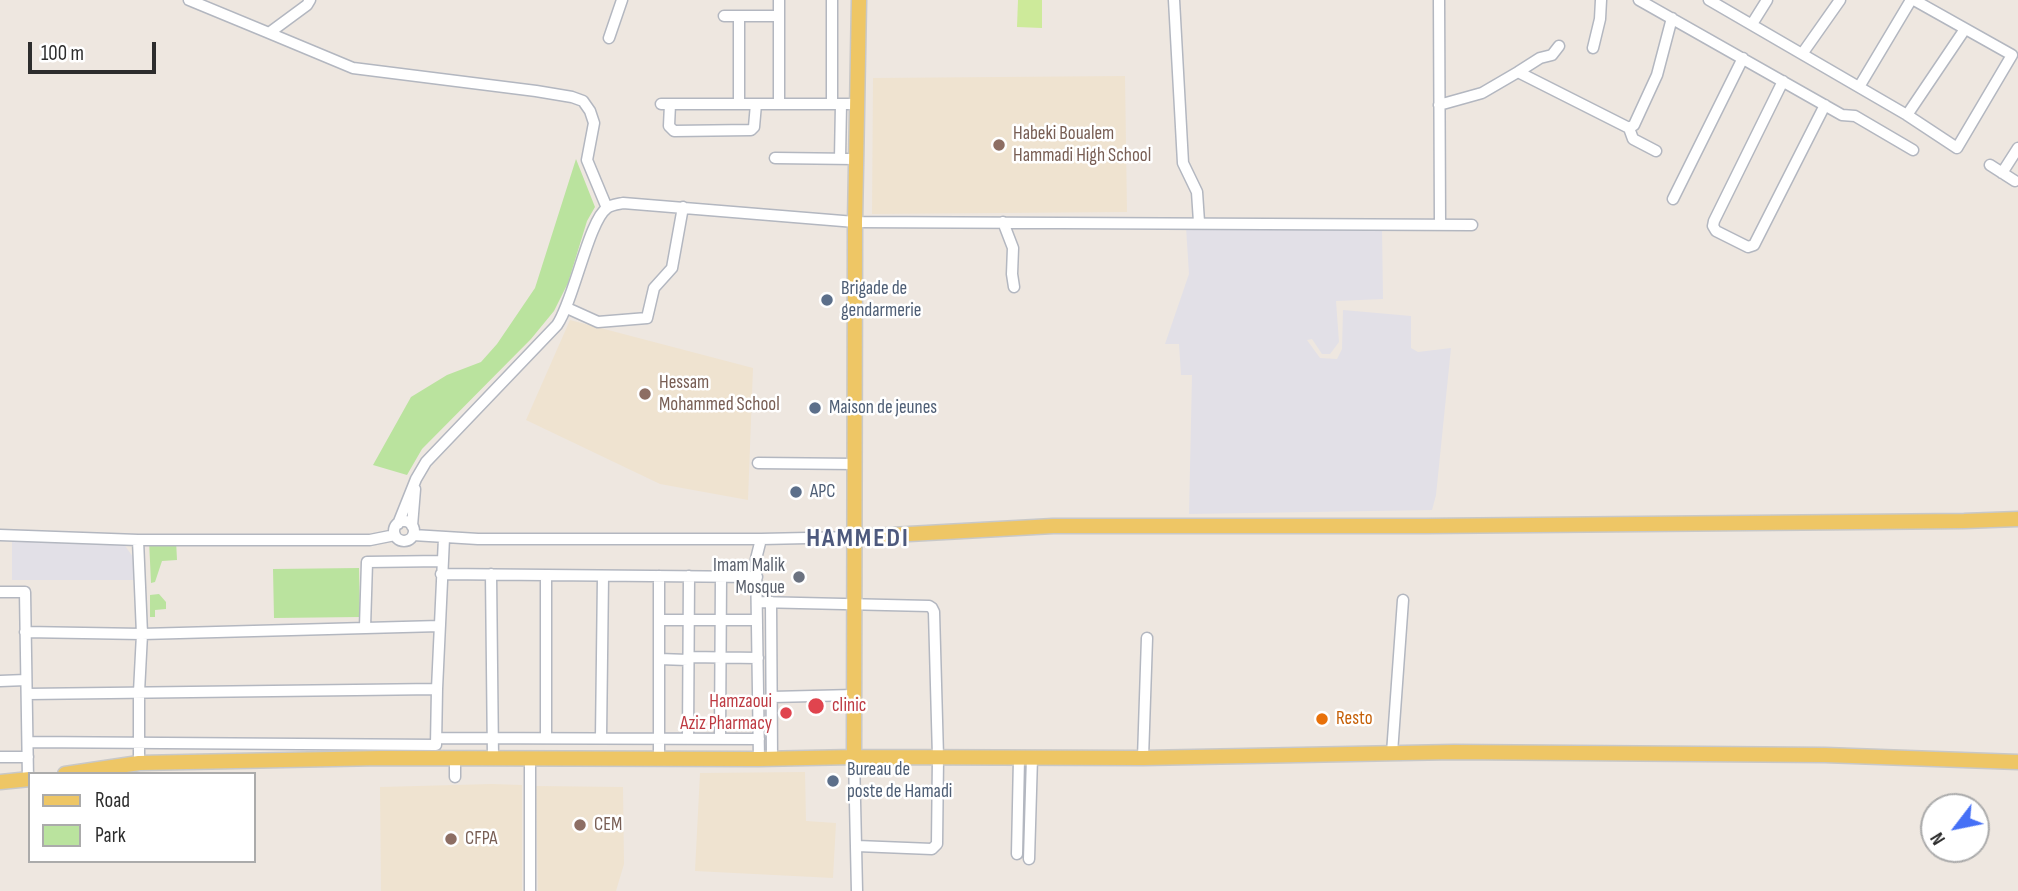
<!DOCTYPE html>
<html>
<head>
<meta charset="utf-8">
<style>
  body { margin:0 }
  #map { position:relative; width:2018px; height:891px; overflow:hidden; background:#eee7e0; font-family:"Sofia Sans Condensed",sans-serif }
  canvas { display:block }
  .legend { position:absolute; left:28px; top:772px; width:228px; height:91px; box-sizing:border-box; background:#fff; border:2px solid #ababab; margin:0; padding:9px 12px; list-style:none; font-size:21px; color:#2d2d2d }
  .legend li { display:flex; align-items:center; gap:14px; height:35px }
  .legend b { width:35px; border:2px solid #ababab }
  .north { position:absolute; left:1920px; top:793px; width:70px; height:70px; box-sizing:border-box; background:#fff; border:2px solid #ababab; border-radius:50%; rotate:238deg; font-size:19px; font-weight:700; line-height:28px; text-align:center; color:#2d2d2d }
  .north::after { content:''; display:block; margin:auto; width:24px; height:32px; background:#4570f6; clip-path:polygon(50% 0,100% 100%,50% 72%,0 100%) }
  .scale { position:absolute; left:28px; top:42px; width:128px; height:32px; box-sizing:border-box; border:4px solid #2d2d2d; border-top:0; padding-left:9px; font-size:21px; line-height:24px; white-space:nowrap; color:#2d2d2d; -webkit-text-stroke:5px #fff; paint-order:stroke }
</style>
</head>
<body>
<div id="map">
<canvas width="2018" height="891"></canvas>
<ul class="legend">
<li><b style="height:9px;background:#eec665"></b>Road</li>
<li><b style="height:19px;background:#bae39e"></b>Park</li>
</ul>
<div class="north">N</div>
<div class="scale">100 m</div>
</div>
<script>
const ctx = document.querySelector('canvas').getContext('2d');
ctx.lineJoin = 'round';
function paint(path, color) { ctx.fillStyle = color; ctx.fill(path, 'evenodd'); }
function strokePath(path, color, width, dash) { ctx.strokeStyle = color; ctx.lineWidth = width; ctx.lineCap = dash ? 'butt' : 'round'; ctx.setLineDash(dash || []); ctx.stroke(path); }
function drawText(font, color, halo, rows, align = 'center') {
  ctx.font = font + ' "Sofia Sans Condensed",sans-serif'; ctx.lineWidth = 5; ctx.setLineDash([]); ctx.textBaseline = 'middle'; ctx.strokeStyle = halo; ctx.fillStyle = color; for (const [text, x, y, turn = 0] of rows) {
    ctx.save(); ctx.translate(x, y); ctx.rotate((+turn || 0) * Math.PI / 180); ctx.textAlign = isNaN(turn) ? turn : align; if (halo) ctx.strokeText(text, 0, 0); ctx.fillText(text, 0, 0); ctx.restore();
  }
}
paint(new Path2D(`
  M1186,227l196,1 1,71 -47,2 3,41 -9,12h-8l-10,-15 -5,1 13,18 17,1 5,-10 1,-39 68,6v32l7,4 33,-4 -15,147 -4,15 -243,4 3,-139h-11l-2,-31h-14l24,-70z
  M121,540l12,17 1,23h-122v-39z`), '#e2e0e7');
paint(new Path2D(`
  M1125,76l2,136 -255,2 1,-136z
  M570,320l183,48 -5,132 -88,-16 -134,-64z
  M805,772l1,49 30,2 -3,55 -138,-7 5,-98z
  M492,784l30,1v106h-141l-1,-104z
  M536,786l87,1 1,77 -8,27h-78z`), '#efe3d0');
paint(new Path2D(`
  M576,159l19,48 -8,14 -19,62 -14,28 -23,28 -109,110 -15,26 -34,-10 38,-68 36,-22 34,-13 16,-18 38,-56z
  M149,540h27l1,20 -15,1 -7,21 -4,1z
  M359,568l1,49 -86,1 -1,-49z
  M159,594l7,8v7l-11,1v7h-5v-22z`), '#bae39e');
paint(new Path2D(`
  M1018,0h24v28l-25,-1z`), '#cdea9a');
const minor = new Path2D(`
  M189,0l80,33 38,-28 3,-5
  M779,0v104
  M1174,0l9,163 14,29 2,30
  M1439,0l1,224
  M1639,0l203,115 13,1 58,34
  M1709,0l198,115 50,33 55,-93 -98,-55
  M724,16h55
  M739,16v88
  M1752,24l15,-24
  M269,33l84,35 183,23 36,6 11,4 7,10 4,12 -7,37 20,48
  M609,38l13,-38
  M1593,48l7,-29 1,-19
  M1802,54l38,-54
  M1518,72l111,56 5,-3 23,-50 15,-57
  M1783,81l-69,140 -1,5 3,5 32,16 6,-2 71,-140
  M1859,87l52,-87
  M661,104h196
  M670,104l-1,22 5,5 77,-1 3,-3 2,-23
  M832,104v-104
  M1439,105l43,-12 36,-21 22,-14 12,-3 7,-9
  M1907,115l58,-86
  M1629,128l4,11 23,12
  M775,158l81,1
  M840,159l1,-55
  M1990,165l25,16
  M2002,173l16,-25
  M1673,199l70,-141
  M1003,222l10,26 -1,26 2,13
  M567,308l31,14 49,-4 7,-30 18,-20 11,-61
  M758,463l98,1
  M394 531a10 10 0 1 1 20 0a10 10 0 1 1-20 0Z
  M398,524l18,-45 10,-17 131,-137c17,-25 32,-105 50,-117 3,-3 11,-4 16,-5l232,19 617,3
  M412,526l3,-37
  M0,535l138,5h232l25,-5
  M413,535l65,4h283l94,-2
  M138,540l4,94 -3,58v71
  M441,574l316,3
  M491,574l2,185
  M0,592h25l3,187
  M757,602l172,4 3,2 2,4 4,145 -1,87 -5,5 -75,-3
  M771,602l1,157
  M660,620h97
  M365,627l2,-65 76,-1
  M25,632l117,2 298,-8
  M688,657l70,1
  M659,659l29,1
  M0,681l26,-1
  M27,694l410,-5
  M772,697l82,-2
  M546,737v-162
  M437,738l322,1
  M601,738l2,-162
  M688,738l1,-162
  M720,738l1,-162
  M28,742l408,3
  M436,745l1,-56 7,-151
  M1392,753l11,-153
  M0,757h28
  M854,757l3,134
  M455,758v19
  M1143,758l4,-120
  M530,759v132
  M659,759v-183
  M759,759l-3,-200 5,-20
  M1017,854l2,-96
  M1029,859l3,-102`);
const major = new Path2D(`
  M855,537l198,-11h373l538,-5 54,-2
  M854,757l1,-535 4,-222
  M65,774l74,-11 242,-5 378,1 95,-2 289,1 311,-6 371,3 193,7
  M0,782l30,-3`);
strokePath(minor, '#b3b7c0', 13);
strokePath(major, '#c8c8c8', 17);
strokePath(minor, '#fff', 10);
strokePath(major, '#eec665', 14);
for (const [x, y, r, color] of [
  [999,145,7,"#8d6e63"],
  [827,300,7,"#5c6f8a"],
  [645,394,7,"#8d6e63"],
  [815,408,7,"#5c6f8a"],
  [796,492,7,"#5c6f8a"],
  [799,577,7,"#6b7280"],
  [816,706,9,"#e0444e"],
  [786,713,7,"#e0444e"],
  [1322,719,7,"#e8710a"],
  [833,781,7,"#5c6f8a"],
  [580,825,7,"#8d6e63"],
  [451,839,7,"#8d6e63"]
]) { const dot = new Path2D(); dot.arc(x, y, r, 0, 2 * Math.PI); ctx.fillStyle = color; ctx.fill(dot); strokePath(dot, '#fff', 2.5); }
drawText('19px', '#785e54', '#fff', [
  ["Habeki Boualem",1013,134],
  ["Hammadi High School",1013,156],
  ["Hessam",659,383],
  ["Mohammed School",659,405],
  ["CEM",594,825],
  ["CFPA",465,839]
], 'left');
drawText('19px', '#4e5e75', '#fff', [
  ["Brigade de",841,289],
  ["gendarmerie",841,311],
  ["Maison de jeunes",829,408],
  ["APC",810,492],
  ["Bureau de",847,770],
  ["poste de Hamadi",847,792]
], 'left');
drawText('19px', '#5b616d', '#fff', [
  ["Imam Malik",785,566],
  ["Mosque",785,588]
], 'right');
drawText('19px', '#be3a42', '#fff', [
  ["Hamzaoui",772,702],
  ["Aziz Pharmacy",772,724],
  ["clinic",832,706,"left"]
], 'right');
drawText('19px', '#c56008', '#fff', [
  ["Resto",1336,719]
], 'left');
ctx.letterSpacing = '2px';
drawText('bold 26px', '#4d597d', '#fff', [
  ["HAMMEDI",858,539]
]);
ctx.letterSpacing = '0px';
</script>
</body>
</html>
